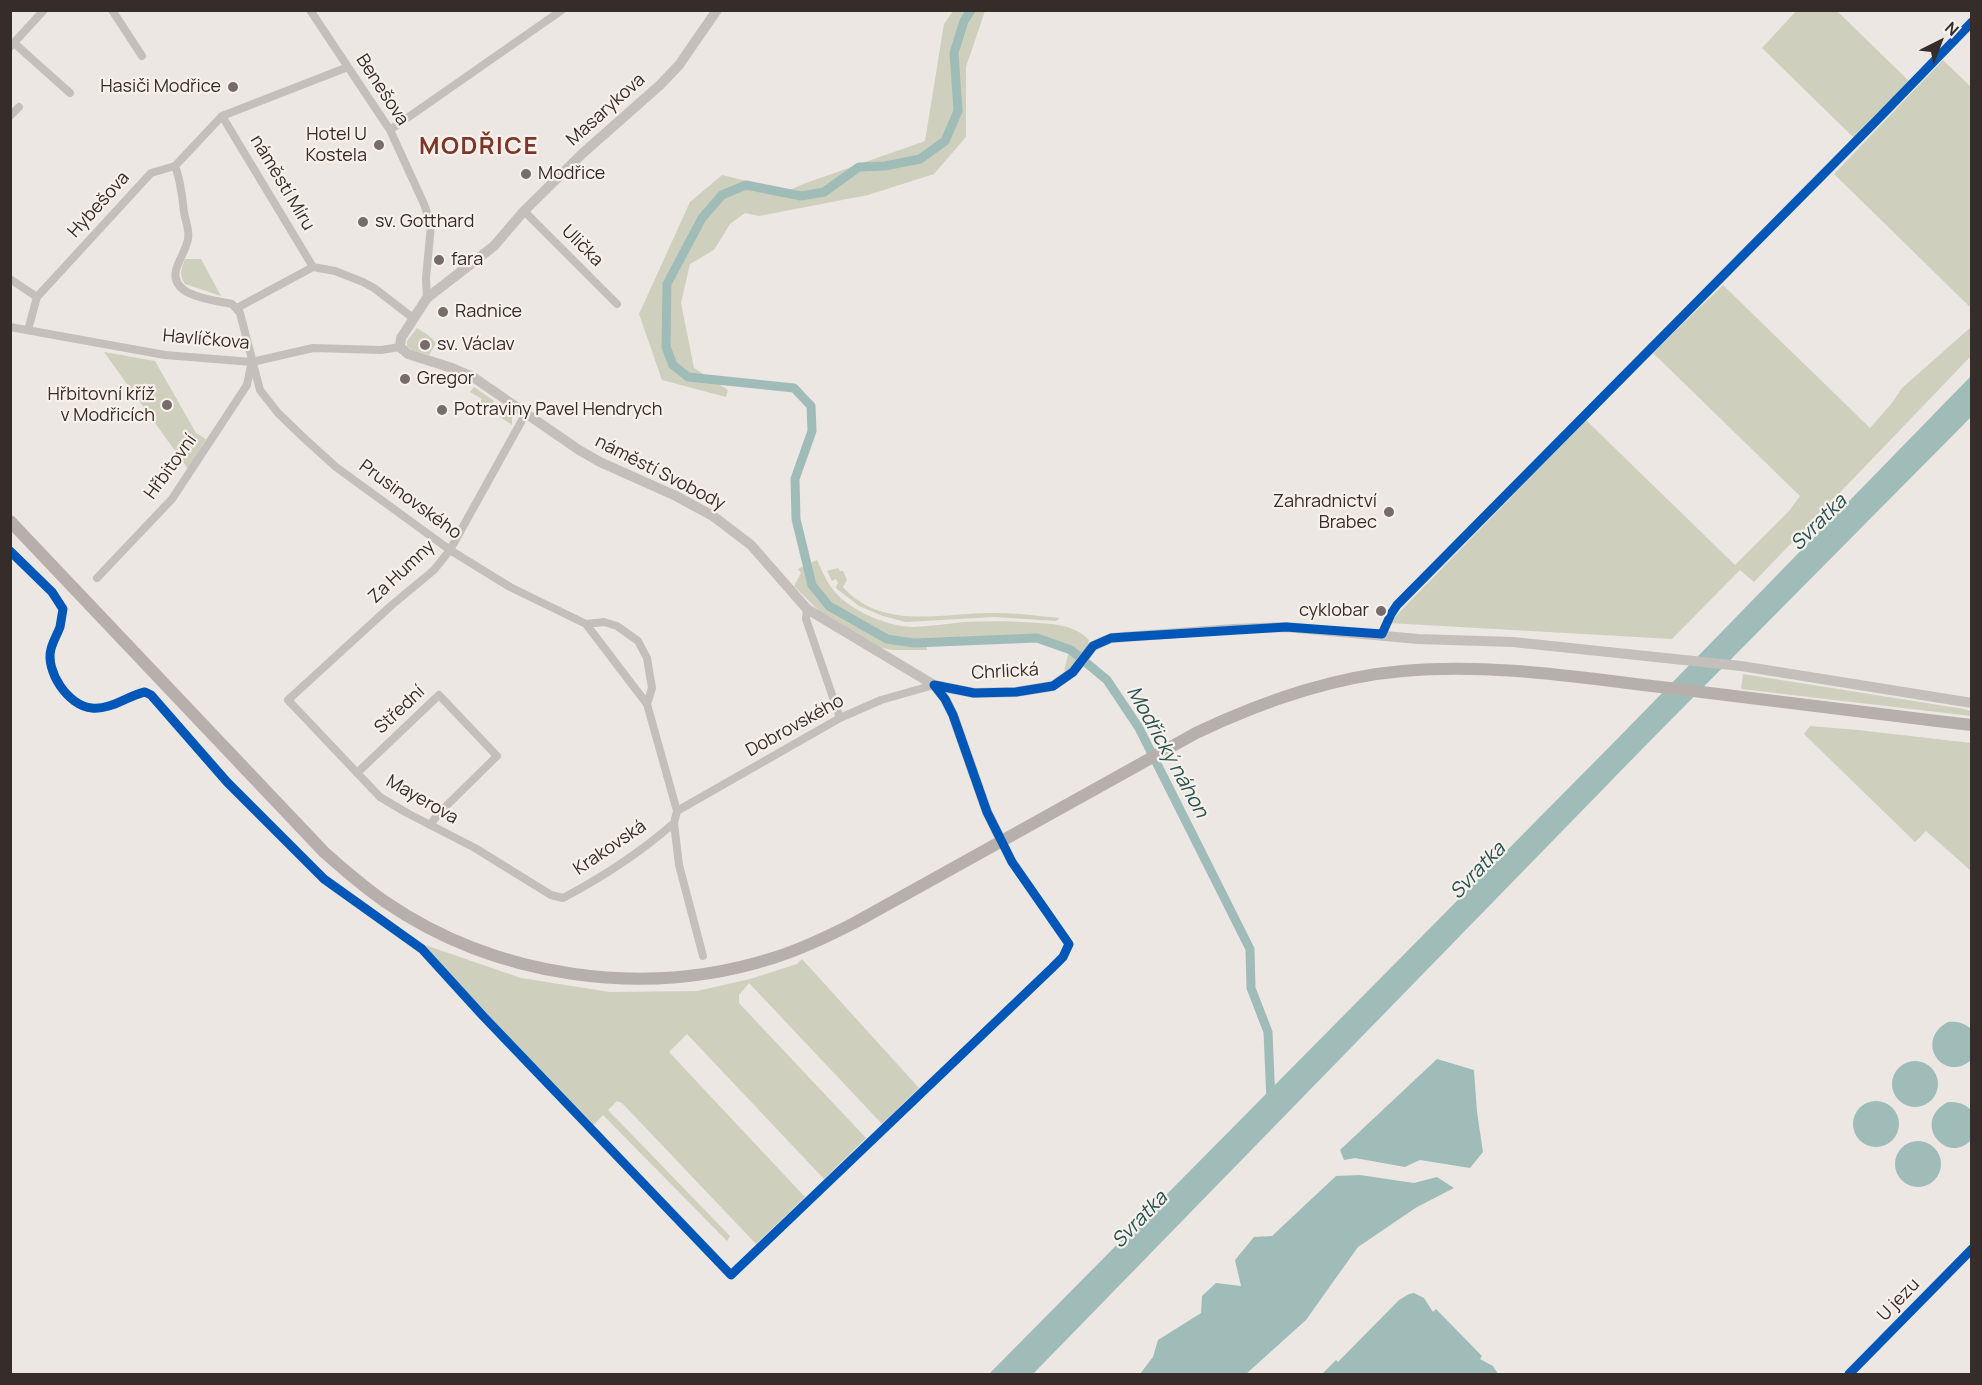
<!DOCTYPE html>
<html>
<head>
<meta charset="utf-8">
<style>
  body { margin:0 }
  #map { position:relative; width:1982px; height:1385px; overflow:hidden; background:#ece7e2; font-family:Manrope,sans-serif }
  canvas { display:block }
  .frame { position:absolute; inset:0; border:12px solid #362c29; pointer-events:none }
  .north { position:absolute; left:1910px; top:12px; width:60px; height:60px; -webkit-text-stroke:4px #f8f0ea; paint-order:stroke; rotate:42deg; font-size:16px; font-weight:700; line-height:24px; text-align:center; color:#362c29 }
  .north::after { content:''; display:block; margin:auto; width:21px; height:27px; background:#362c29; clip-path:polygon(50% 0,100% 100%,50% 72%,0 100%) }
</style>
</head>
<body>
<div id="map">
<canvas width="1982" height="1385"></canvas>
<div class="frame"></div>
<div class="north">N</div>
</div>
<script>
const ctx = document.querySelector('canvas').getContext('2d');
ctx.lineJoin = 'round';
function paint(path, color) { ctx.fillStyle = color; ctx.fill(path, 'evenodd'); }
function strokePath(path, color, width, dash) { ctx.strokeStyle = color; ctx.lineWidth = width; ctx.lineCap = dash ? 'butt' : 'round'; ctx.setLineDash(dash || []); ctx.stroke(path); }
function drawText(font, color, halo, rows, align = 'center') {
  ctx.font = font + ' Manrope,sans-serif'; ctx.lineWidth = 4.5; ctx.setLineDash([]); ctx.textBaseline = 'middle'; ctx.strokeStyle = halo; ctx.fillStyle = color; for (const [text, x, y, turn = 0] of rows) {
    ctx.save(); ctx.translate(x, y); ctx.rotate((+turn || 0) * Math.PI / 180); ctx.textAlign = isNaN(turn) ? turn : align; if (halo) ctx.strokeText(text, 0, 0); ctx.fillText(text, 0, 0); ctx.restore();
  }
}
paint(new Path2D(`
  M1797,10l40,1 72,70 -55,57 -92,-90z
  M953,11h32l-19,56v70l-32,37 -66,21 -109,21 -14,-3 -15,11 -16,26 -24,14 -9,39 13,65 34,22 -2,7 -64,-17 -23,-66 51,-112 32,-27 65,16 19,-8 119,-42 19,-117z
  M1943,60l28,27v221l-137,-134z
  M185,259h16l20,37 -36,-12c-6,-9 -4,-15 0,-25z
  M1723,285l147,143 22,-25 10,-15 69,-61v29l-217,226 -14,-12 -68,69 -283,-16 197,-203 149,145 54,-54 11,-15 -147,-143z
  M417,328l11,7 8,8 -7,12 -17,-5 -5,-4v-5z
  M104,352l51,9 41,72 10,6 -18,30z
  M474,387l20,14 -4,7 6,4 5,-6 11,8v11l-33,-22 3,-4 -12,-7z
  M817,560c5,11 10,23 18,32 16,19 54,35 79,35 16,-1 33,-3 50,-5 25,-1 49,-1 74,1 18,1 38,3 51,17l-1,6 -16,24 -8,1 5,-20 -32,-11 -110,4v6h-35l-14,-3 -56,-33 -28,-28 7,-13 -3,-4z
  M838,568l2,3h3l4,9 -4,7c40,45 101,25 152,26 22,0 43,3 65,5l-4,3 -62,-4 -88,5 -23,-6 -24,-10 -22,-17 -1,-2 2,-4 -2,-4 -4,2 -5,-10z
  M1743,674l221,35 7,2v5l-230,-27z
  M1810,726l48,4 113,13v128l-45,-40 -11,11 -111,-108z
  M425,945l96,33 89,14 87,-1 53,-12 47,-15 5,-5 117,129 -37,36 -133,-141 -10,12v8l127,135 -42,41 -137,-145 -18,18 136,145 -49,47 -134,-141 -5,-2 -9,9 122,126 -3,5 -124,-126 -10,11 -113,-118z`), '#ced0bd');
paint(new Path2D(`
  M1971,376v41l-323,326 -615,631h-44l637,-644z
  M1948,1022c10,-1 16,1 23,7v31c-27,24 -58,-19 -23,-38z
  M1437,1059l37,11 3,42 6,40 -13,16 -50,-8 -15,7 -50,-9 -11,2 -4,-10z
  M1892 1084a23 23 0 1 1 46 0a23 23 0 1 1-46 0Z
  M1853 1124a23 23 0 1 1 46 0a23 23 0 1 1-46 0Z
  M1948,1102c10,0 16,1 23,8v30c-24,26 -61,-18 -23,-38z
  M1895 1164a23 23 0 1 1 46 0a23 23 0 1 1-46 0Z
  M1360,1175l54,8 23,-6 17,11 -37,19 -59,40 -52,73 -60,54h-106l13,-17 5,-17 43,-27 1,-17 14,-13 25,3 -6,-26 19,-23 18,-1 64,-60z
  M1414,1293l10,5 9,14 3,-3 46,47 -2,3 13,7 5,8h-176l14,-14 2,2 61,-62 10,-6z`), '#a0bcb9');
strokePath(new Path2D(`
  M971,10l-7,11 -10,32 4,58 -13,30 -25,18 -35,7 -26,1 -35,25 -23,4 -55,-11 -24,10 -20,23 -35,66 -1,63 7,18 15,12 106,11 17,18 1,25 -17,48 1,40 16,66 17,21 58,33 27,4 123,-5 34,12 36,30 32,48 111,221 1,39 17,44 3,69`), '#a0bcb9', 9);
strokePath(new Path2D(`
  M112,10l30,46
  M310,10l80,120 34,74 7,21 -5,53 1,20
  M14,43l56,50
  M10,47l34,-37
  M10,116l9,-9
  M222,116l91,151
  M390,130l172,-120
  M175,166c6,15 7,30 9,46 1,8 6,18 4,27 -2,11 -9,20 -12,31 -6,27 38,30 56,34l8,9 20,77 18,23 27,26 31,28 114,83 60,37 76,37 61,80 30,107 -3,12 5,42 24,91
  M524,211l93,93
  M10,279l27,18
  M237,308l76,-41 22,4 28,11 11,6 39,30
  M10,327l155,28 87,7 61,-14 68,2 19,-3
  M28,330l9,-33 114,-124 24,-7 47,-50 126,-49
  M526,413l-76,137 -16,20 -41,34 -105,96 92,97 27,16 68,35 76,47 12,3c38,-20 79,-47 111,-75
  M10,551l42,41 11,17
  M97,578l75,-79 75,-114 4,-20
  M807,609l-1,10 34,99
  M586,624l18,-2 13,4 21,15 9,17 5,30 -5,16
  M357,773l82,-78 58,61 -58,57 -9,12
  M677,811l163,-93 41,-18 53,-15
  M1001,840l11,22 57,82
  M1849,1374l123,-125`), '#c5bfbb', 8);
strokePath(new Path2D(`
  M717,10l-38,55 -19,20 -77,68 -59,58 -30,35 -67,52 -26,40 -1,9 8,7 44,14 21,9 106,73 21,12 76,34 37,20 38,29 56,64 127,76 11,14 8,16 34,97 14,28
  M934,685l40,8 42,-1 37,-6 20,-14 20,-26 18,-8 122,-9 53,-2 132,12 95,3 228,24 231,37`), '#c5bfbb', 10);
strokePath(new Path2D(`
  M10,521l314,331c19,17 39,34 60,49 112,77 260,98 389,57 29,-9 56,-22 83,-36l340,-189c65,-31 135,-56 207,-62 86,-8 173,6 258,16 103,13 207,26 311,38`), '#b6afac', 12);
strokePath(new Path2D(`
  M10,551l42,41 11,17c-1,6 -2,12 -3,18 -3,8 -7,14 -9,22 -6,22 17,57 41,59 19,2 35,-12 53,-16l6,3 76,87 97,97 98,70 61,67 248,259 321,-307 11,-11 6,-13 -57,-82 -25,-50 -34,-97 -8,-16 -11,-14
  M934,685l40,8 42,-1 37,-6 20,-14 20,-26 18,-8 14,-1 161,-10 96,7 9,-20 6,-9 480,-485 95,-98
  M1849,1374l123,-125`), '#0057b8', 9);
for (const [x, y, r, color] of [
  [233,87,6,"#766d6a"],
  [379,145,6,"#766d6a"],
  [526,174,6,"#766d6a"],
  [363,222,6,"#766d6a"],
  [439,260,6,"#766d6a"],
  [443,312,6,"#766d6a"],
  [425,345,6,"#766d6a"],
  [405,379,6,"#766d6a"],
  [167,405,6,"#766d6a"],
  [442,410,6,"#766d6a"],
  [1389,512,6,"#766d6a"],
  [1381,611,6,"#766d6a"]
]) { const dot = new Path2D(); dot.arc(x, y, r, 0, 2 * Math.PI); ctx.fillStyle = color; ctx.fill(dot); strokePath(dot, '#f8f0ea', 2); }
drawText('18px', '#362c29', '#f8f0ea', [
  ["Hasiči Modřice",221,87,"right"],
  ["Hotel U",367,135,"right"],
  ["Kostela",367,156,"right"],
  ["Modřice",538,174],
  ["sv. Gotthard",375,222],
  ["fara",451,260],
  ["Radnice",455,312],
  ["sv. Václav",437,345],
  ["Gregor",417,379],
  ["Hřbitovní kříž",155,395,"right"],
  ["v Modřicích",155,416,"right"],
  ["Potraviny Pavel Hendrych",454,410],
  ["Zahradnictví",1377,502,"right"],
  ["Brabec",1377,523,"right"],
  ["cyklobar",1369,611,"right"]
], 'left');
drawText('18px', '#362c29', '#f8f0ea', [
  ["Benešova",382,90,57],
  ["Masarykova",606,110,-42],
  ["náměstí Míru",282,183,59],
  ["Hybešova",99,205,-48],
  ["Ulička",582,246,45],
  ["Havlíčkova",206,340,5],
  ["Hřbitovní",171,467,-54],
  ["náměstí Svobody",660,473,27],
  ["Prusinovského",410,500,36],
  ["Za Humny",402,572,-43],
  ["Chrlická",1005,672,-3],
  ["Střední",400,710,-43],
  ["Dobrovského",795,726,-29],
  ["Mayerova",422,800,30],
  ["Krakovská",610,848,-34],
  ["U jezu",1899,1300,-46]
]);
drawText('italic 20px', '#235352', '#f8f0ea', [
  ["Svratka",1819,523,-45],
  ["Modřický náhon",1167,752,61],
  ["Svratka",1478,871,-46],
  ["Svratka",1140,1220,-46]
]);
ctx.letterSpacing = '1.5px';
drawText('bold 24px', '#7d372a', '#f8f0ea', [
  ["MODŘICE",479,147]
]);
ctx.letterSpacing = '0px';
</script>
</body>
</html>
